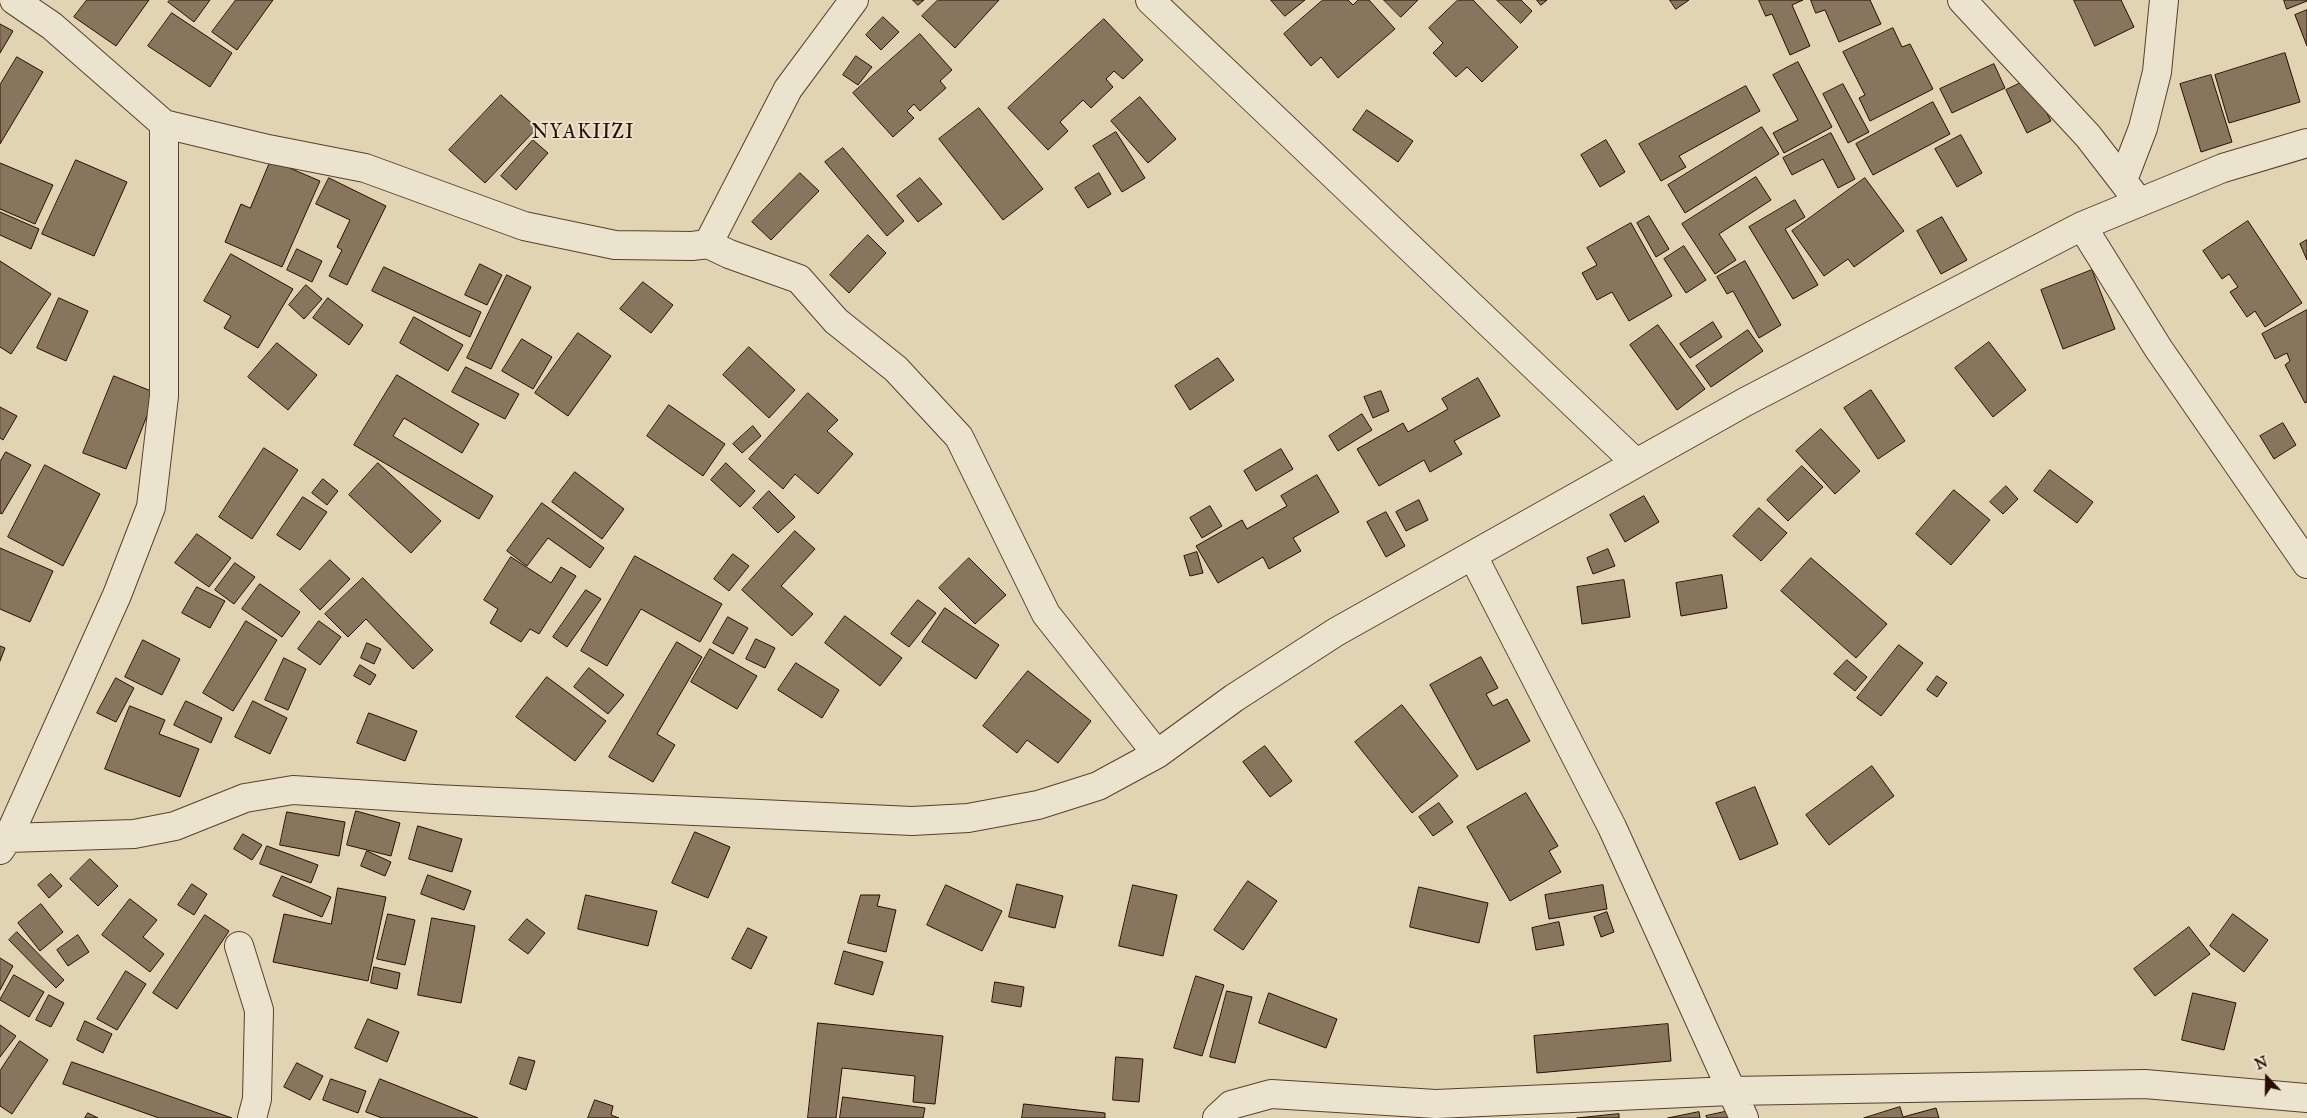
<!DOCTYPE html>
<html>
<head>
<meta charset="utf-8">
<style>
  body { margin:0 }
  #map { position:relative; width:2307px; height:1118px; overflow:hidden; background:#e1d4b3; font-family:"IM FELL Great Primer",serif }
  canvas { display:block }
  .north { position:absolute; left:2242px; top:1053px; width:50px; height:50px; -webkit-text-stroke:4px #ece3ce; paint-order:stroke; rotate:339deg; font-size:14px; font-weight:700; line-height:20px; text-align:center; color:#280f00 }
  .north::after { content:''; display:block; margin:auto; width:18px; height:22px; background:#280f00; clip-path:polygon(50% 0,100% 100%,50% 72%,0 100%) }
</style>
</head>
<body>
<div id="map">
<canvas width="2307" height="1118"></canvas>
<div class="north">N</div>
</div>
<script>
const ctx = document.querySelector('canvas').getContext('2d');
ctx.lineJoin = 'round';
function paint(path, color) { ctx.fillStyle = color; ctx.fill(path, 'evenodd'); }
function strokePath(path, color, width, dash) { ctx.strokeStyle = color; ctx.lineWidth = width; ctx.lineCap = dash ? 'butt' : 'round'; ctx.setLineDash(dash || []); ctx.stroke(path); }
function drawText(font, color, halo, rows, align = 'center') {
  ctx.font = font + ' "IM FELL Great Primer",serif'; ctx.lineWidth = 4; ctx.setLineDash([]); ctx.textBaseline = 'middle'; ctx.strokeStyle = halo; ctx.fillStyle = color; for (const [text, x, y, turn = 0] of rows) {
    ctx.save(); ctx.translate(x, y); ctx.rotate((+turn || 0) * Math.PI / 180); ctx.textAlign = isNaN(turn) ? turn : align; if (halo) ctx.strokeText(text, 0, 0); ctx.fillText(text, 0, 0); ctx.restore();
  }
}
const building = new Path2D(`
  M87,0h62l-33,46 -42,-29z
  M170,0h40l-16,22 -26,-20z
  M236,0h37l-36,50 -25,-18z
  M913,0h11l-6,5z
  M938,0h61l-44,48 -33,-32z
  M1271,0h34l-20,16z
  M1323,0h25l5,5 5,-5h11l26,29 -57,49 -17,-21 -10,9 -27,-32z
  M1384,0h34l-17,17z
  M1458,0h15l45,47 -36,35 -15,-15 -11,10 -23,-24 10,-10 -14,-15z
  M1497,0h24l11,11 -11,12z
  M1537,0h10l-6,5z
  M1670,0h19l-13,9z
  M1759,0h44l-11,5 18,41 -20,9 -18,-41 -6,2z
  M1811,0h59l11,24 -42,18 -14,-32 -9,3z
  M2074,0h47l13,27 -39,19z
  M2284,0h23v1l-20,8z
  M2307,10v36l-12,-31z
  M172,13l60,40 -22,34 -62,-41z
  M883,17l16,15 -18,18 -15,-15z
  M1104,19l39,41 -20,19 -9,-8 -8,8 7,8 -22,21 -8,-8 -23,22 8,9 -20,19 -40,-42z
  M0,24l13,7 -13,22z
  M1893,28l9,19 8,-3 23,45 -63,32 -11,-23 6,-3 -22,-43z
  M920,34l32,36 -12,11 6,7 -26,23 -6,-7 -7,7 7,7 -21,19 -40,-44z
  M2285,53l15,49 -71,21 -14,-48z
  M856,56l16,11 -14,18 -15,-10z
  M17,57l26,15 -43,72v-59z
  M1798,62l34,65 -48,26 -11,-20 25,-13 -25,-45z
  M1994,64l11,24 -53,25 -12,-24z
  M2211,75l21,67 -31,10 -21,-68z
  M2029,79l22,42 -24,12 -21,-43z
  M1843,84l26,48 -21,11 -25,-49z
  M1746,86l14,25 -81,45 7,11 -25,14 -22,-37z
  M501,95l36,33 -52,55 -36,-33z
  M1140,97l36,42 -28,24 -37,-42z
  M1933,102l17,32 -77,41 -17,-31z
  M979,108l64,81 -40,31 -64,-81z
  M1367,110l46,31 -15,21 -45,-32z
  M1762,127l17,27 -94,59 -17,-28z
  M1116,132l29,46 -23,14 -29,-46z
  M1831,133l24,46 -17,9 -15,-29 -31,16 -9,-17z
  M1961,135l21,38 -25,14 -22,-38z
  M533,140l15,13 -32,37 -15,-14z
  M1606,140l19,32 -25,15 -19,-32z
  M843,148l61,73 -17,15 -62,-74z
  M76,160l51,22 -33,74 -52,-22z
  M271,160l49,21 -38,86 -57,-25 16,-38 9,4z
  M0,163l53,22 -18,39 -35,-15z
  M800,173l19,18 -48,49 -19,-18z
  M1099,173l12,21 -23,14 -13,-20z
  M1756,177l15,23 -52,34 17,26 -21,14 -33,-50z
  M329,178l57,28 -39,79 -18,-9 13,-26 -5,-3 13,-27 -34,-16z
  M920,178l22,26 -24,18 -21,-26z
  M1865,178l39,53 -50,36 -6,-8 -24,17 -32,-45z
  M1795,200l10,17 -20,12 33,56 -25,14 -44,-72z
  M0,212l39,17 -8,20 -31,-14z
  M1649,216l20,33 -13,8 -19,-34z
  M1942,217l25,43 -26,14 -24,-43z
  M2248,221l54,82 -37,24 -10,-16 -8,6 -17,-25 8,-5 -9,-13 -7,5 -19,-28z
  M1631,223l41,73 -43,25 -17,-29 -15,8 -15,-27 15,-8 -10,-17z
  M868,235l18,18 -37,40 -19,-18z
  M2307,240v20l-7,-16z
  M1684,246l22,34 -20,13 -22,-34z
  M297,249l25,12 -10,21 -25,-12z
  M231,254l62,35 -35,59 -34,-20 7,-12 -27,-15z
  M0,261l51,33 -40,60 -11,-7z
  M1745,261l36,64 -22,13 -26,-47 -6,3 -10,-17z
  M480,264l22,11 -15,30 -22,-10z
  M384,267l97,45 -11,25 -98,-46z
  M2092,270l23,59 -52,20 -22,-59z
  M507,275l24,12 -40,82 -24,-11z
  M643,282l30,23 -22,28 -31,-24z
  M306,285l16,14 -18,20 -15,-14z
  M59,298l29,13 -22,50 -29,-13z
  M328,298l35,27 -14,20 -36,-27z
  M2307,310v92l-2,1 -20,-38 5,-4 -3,-8 -12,6 -13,-25z
  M414,317l49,28 -15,26 -48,-28z
  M1713,322l9,15 -32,21 -10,-14z
  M1658,325l47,64 -28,21 -47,-65z
  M1748,330l15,21 -52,36 -15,-21z
  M578,333l33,23 -43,60 -33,-23z
  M522,339l30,18 -19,32 -31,-18z
  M1989,342l37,48 -33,27 -38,-49z
  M277,343l40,32 -29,35 -40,-33z
  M749,347l46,43 -26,28 -46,-43z
  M1218,358l16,22 -44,30 -15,-24z
  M466,367l53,27 -14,25 -53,-27z
  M397,375l82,49 -17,29 -58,-35 -11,18 100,60 -14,23 -125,-74z
  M114,376l42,17 -30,76 -43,-16z
  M1478,378l22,38 -46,25 8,13 -32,18 -6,-12 -45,26 -22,-37 46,-26 5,9 40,-23 -6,-10z
  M1871,390l34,51 -27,18 -34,-51z
  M1381,391l8,20 -16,7 -9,-21z
  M808,393l30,27 -11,11 26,23 -35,40 -23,-20 -12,15 -34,-30z
  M669,405l56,39 -22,32 -56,-40z
  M0,407l17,9 -14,24 -3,-2z
  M1362,414l10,16 -34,21 -9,-15z
  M2283,423l13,22 -22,14 -14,-23z
  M753,426l8,10 -19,17 -9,-9z
  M1821,429l39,42 -25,23 -39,-43z
  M264,448l34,22 -46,69 -33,-22z
  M1281,449l12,20 -37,22 -12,-20z
  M6,452l25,13 -29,49 -2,-1v-51z
  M378,463l63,58 -30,32 -62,-58z
  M726,463l29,28 -15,16 -29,-27z
  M45,465l55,29 -37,72 -55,-29z
  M1802,466l21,21 -35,34 -21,-21z
  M2050,470l43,32 -16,21 -43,-32z
  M575,472l49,37 -22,30 -50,-37z
  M1317,475l22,37 -46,26 8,13 -32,18 -6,-12 -45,26 -22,-37 46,-26 5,9 40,-23 -6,-10z
  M323,479l15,12 -11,14 -15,-12z
  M2006,486l12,13 -15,15 -13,-12z
  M1954,490l36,30 -39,45 -35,-31z
  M769,491l26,26 -17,16 -25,-25z
  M1644,496l15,26 -34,20 -15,-27z
  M303,497l24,15 -27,38 -23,-15z
  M1419,500l9,20 -22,11 -10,-19z
  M542,503l62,45 -14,20 -42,-30 -21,28 -20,-15z
  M1210,506l12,20 -20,12 -12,-20z
  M1759,508l28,25 -26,28 -28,-25z
  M1386,512l19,34 -19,11 -19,-35z
  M795,531l20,18 -34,37 32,28 -21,22 -50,-46z
  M197,534l34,24 -22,29 -34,-24z
  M0,548l53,23 -23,51 -30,-13z
  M1608,549l7,17 -22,8 -6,-16z
  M1197,552l6,21 -13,3 -6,-20z
  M733,554l16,12 -20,25 -15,-12z
  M635,556l87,48 -22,38 -59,-33 -34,57 -26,-15z
  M511,557l40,26 10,-16 15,9 -37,58 -9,-5 -9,13 -31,-19 8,-14 -14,-9z
  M969,558l37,37 -31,29 -36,-36z
  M1811,558l76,66 -31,34 -75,-67z
  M330,560l20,19 -30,31 -20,-20z
  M235,563l20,14 -21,27 -19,-14z
  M1722,575l5,33 -46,8 -5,-33z
  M363,578l70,72 -20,19 -47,-50 -18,18 -23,-23z
  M1624,580l6,37 -48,7 -5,-37z
  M260,584l40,28 -18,25 -40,-28z
  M197,587l28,14 -15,27 -28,-15z
  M586,590l15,9 -34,48 -14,-10z
  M918,600l18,13 -27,34 -18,-13z
  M945,608l54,37 -23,34 -54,-37z
  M845,616l57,42 -22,28 -55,-43z
  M728,617l20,11 -15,26 -20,-11z
  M246,621l31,19 -44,71 -30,-18z
  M319,621l22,16 -21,28 -22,-16z
  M756,639l19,9 -10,20 -19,-9z
  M143,640l37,19 -18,36 -37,-18z
  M677,642l25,15 -45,77 18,11 -22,37 -44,-25z
  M367,643l14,6 -7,15 -13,-6z
  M1899,645l24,18 -42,53 -24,-18z
  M0,646l5,2 -5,13z
  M710,649l47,27 -20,33 -46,-27z
  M1481,657l17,31 -12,6 7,12 14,-7 23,42 -53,29 -47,-85z
  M284,658l22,11 -18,41 -23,-10z
  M1847,660l20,17 -12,14 -21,-17z
  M796,663l43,27 -17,28 -44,-28z
  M360,665l16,10 -6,10 -16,-9z
  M589,668l35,27 -16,19 -34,-27z
  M1028,671l63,50 -33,42 -31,-23 -10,13 -34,-27z
  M1937,676l10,7 -10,14 -10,-7z
  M547,677l59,44 -31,40 -59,-44z
  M116,678l18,10 -18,34 -19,-9z
  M186,701l36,17 -11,25 -37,-18z
  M253,701l34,17 -17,36 -35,-17z
  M1402,705l56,71 -46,37 -57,-71z
  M130,706l35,14 -6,14 40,15 -19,48 -75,-28z
  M369,713l48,18 -12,30 -48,-18z
  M1265,746l27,35 -22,16 -27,-35z
  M1872,766l22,30 -65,49 -23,-30z
  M1755,787l23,57 -38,16 -24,-57z
  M1526,793l32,53 -9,5 12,21 -51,29 -43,-74z
  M1439,803l14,19 -20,14 -14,-19z
  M356,811l44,12 -9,33 -44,-11z
  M287,812l58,10 -6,34 -59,-11z
  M418,826l44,13 -10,33 -43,-13z
  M695,832l35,15 -22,51 -36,-15z
  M243,834l19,11 -10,15 -18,-11z
  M267,846l51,19 -7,18 -51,-19z
  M367,851l24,11 -6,14 -24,-10z
  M90,859l28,27 -20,20 -28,-27z
  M51,874l11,12 -13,12 -11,-13z
  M428,875l43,16 -7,19 -43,-16z
  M282,876l49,21 -9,20 -49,-21z
  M1248,881l29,20 -34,49 -29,-20z
  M192,884l15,10 -13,21 -16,-10z
  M1017,884l46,12 -8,32 -46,-11z
  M946,885l56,26 -20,40 -55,-26z
  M1133,885l44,10 -14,61 -44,-10z
  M1603,885l4,24 -58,10 -4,-24z
  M1419,887l69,16 -9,40 -69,-16z
  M338,888l48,9 -18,84 -95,-19 11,-48 47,10z
  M586,895l71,16 -9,35 -70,-17z
  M861,895h19l-3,11 19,4 -10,42 -38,-9z
  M130,899l27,21 -14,17 21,17 -14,18 -48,-37z
  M41,904l22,28 -23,19 -22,-28z
  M1607,912l7,20 -13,5 -7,-20z
  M388,914l27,6 -10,45 -28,-6z
  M2233,914l35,26 -24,32 -34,-26z
  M205,915l24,16 -52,78 -24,-16z
  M432,918l43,8 -14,77 -43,-8z
  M527,919l18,14 -17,21 -19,-14z
  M1559,922l5,23 -28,5 -4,-22z
  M2189,927l21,27 -55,42 -21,-27z
  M748,928l19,9 -16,32 -19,-10z
  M17,932l47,48 -8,8 -47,-48z
  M78,935l11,17 -21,14 -11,-16z
  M844,951l39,11 -10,33 -38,-11z
  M0,958l13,8 -13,24z
  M374,967l26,6 -3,16 -26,-6z
  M126,971l20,13 -29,46 -20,-11z
  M14,975l30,17 -15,25 -29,-17z
  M1196,976l28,9 -22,71 -28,-8z
  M995,982l29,5 -3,20 -29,-5z
  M1227,991l25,6 -17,66 -25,-6z
  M1269,993l68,26 -11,29 -67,-25z
  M2193,993l43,10 -12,47 -42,-10z
  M49,995l15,8 -13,24 -15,-7z
  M368,1019l31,13 -12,30 -32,-14z
  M85,1021l27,13 -9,19 -26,-13z
  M818,1023l125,13 -8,68 -22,-2 2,-26 -73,-8 -6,50h-28z
  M1668,1024l3,37 -134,12 -3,-37z
  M0,1025l16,11 -16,21z
  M20,1041l28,19 -36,54 -12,-8v-35z
  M519,1057l16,4 -9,29 -16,-6z
  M1116,1057l27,2 -4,43 -26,-2z
  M72,1062l160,56h-73l-96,-34z
  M297,1063l26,13 -13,24 -26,-13z
  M331,1079l35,12 -8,22 -35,-13z
  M380,1079l98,39h-96l-16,-6z
  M843,1097l82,11 -2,10h-83z
  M595,1100l18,6 -2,9 8,3h-31z
  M1024,1104l81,9v5h-83z
  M1900,1107l3,10 33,-9 3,10h-75z
  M1729,1111l2,7h-24l-1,-2z
  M1699,1112l1,6h-32z
  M88,1113l10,5h-13z
  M1619,1114v4h-42z`);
paint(building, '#88755d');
strokePath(building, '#280f00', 1);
const street = new Path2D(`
  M14,0l38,26 112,98 104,25 97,19 159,58 91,19 77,1 16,-2 21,10 70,25 37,42 60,48 63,68 87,177 111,140
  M1150,0l486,463
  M1962,0l126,136 51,66
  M2123,180l20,-52 14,-56 7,-72
  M2082,226l76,122 149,216
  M708,244l80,-155 66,-89
  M1473,556l139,271 132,291
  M8,838l126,-4 41,-8 70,-28 48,-8 141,9 478,22 56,-3 70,-13 60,-19 59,-32 77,-56 102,-66 409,-230 337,-176 141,-58 84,-25
  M0,850l8,-12 109,-243 34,-88 13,-111v-272
  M239,946l20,64 -2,89 -5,19
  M1217,1118l14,-13 40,-11 165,10 295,-13 414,-7 162,14`);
strokePath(street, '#56402d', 30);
strokePath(street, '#ece3ce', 28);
ctx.letterSpacing = '1px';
drawText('20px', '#280f00', '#ece3ce', [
  ["NYAKIIZI",583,133]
]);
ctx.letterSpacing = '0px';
</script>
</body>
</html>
